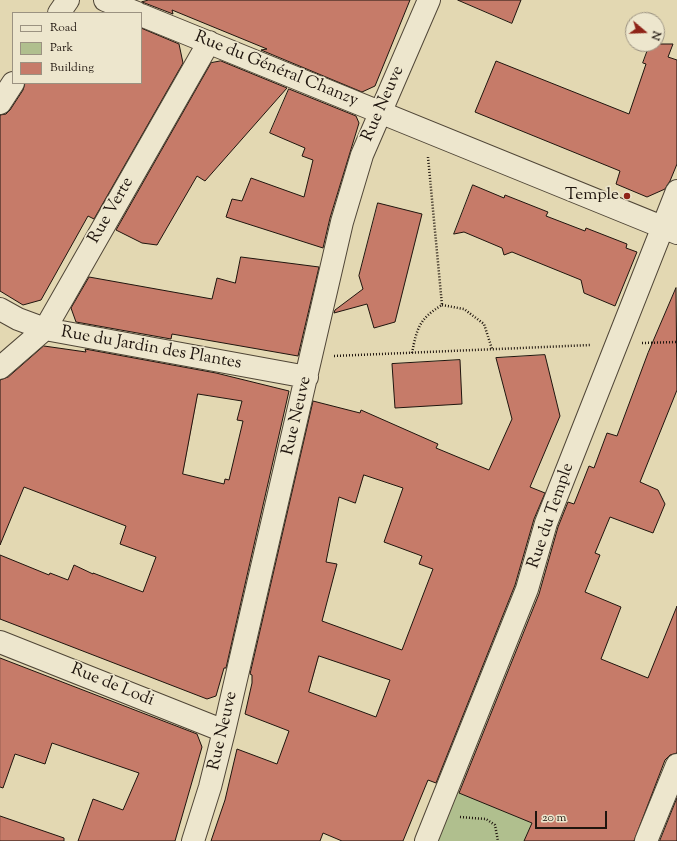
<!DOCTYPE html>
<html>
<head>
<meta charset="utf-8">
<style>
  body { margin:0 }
  #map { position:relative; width:677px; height:841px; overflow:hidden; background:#e3d8b2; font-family:"Sorts Mill Goudy",serif }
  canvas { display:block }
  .legend { position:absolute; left:12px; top:12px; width:130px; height:72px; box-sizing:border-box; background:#ede6cd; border:1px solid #9b9281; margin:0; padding:5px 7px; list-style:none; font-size:12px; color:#1f150e }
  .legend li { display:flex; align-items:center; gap:8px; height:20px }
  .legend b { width:20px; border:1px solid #9b9281 }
  .north { position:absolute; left:625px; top:12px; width:40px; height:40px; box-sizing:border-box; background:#ede6cd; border:1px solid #9b9281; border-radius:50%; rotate:109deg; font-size:11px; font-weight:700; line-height:16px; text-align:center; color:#1f150e }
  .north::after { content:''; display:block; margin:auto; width:14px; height:18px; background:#8f2418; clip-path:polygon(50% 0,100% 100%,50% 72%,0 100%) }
  .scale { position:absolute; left:535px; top:811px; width:72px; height:18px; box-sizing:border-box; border:2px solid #1f150e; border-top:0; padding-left:5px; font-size:12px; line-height:14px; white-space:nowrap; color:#1f150e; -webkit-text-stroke:3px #ede6cd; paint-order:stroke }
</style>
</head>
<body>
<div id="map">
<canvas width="677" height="841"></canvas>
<ul class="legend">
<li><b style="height:5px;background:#ede6cd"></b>Road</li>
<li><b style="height:11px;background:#b0bf8e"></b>Park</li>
<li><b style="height:11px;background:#c67b69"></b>Building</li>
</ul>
<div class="north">N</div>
<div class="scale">20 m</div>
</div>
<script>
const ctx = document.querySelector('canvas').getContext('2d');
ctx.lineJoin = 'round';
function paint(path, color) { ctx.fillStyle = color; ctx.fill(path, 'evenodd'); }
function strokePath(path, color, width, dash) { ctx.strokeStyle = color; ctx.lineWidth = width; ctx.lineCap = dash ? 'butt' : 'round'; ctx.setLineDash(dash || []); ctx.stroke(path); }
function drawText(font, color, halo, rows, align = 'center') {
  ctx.font = font + ' "Sorts Mill Goudy",serif'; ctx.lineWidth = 3.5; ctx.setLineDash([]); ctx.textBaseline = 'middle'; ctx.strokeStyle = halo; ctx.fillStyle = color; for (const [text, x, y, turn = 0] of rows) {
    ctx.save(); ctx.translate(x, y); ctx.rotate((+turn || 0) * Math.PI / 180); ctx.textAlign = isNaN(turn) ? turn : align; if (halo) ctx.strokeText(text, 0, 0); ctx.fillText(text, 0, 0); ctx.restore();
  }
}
paint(new Path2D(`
  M458,792l74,31 -7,18h-87z`), '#b0bf8e');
const building = new Path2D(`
  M149,0h261l-35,86 -13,6 -101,-42 6,-1 -95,-39 1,4 -31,-12z
  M458,0h63l-9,23z
  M141,28l38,16 4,19 -89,156 -6,-3 -47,84 -18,5 -23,-14v-176l6,-1 4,-4 13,-20 2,-7h116z
  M650,44h23l-5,13 9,3v104l-7,17 -5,8 -18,8 -31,-13 4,-13 -145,-59 21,-51 133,53 17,-50 -3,-1z
  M221,61l66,27 -82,93 -8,-5 -40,69 -15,-2 -26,-13 95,-167z
  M289,89l67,27 3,7 -29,95 -7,30 -97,-31 6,-18 10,2 9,-23 53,19 9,-37 -11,-4 3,-8 -35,-15z
  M473,185l31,13 1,-3 43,17 -2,4 39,15 1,-3 41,16 -1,4 11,4 -22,54 -31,-13 -3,-13 -69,-28 -8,3 -2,-7 -38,-16 -10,2z
  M378,203l44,11 -27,108 -21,6 -7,-24 -33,9 1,-3 28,-21 -4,-13z
  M241,257l78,10 -21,89 -126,-22 -1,5 -95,-17 -5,-14 18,-31 123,22 5,-21 18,5z
  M676,288l1,102 -37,92 18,8 7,14 -12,29 -43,-16 -15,36 5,2 -15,37 36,15 -20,52 47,19 29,-72v147l-7,2 -5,5 -31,81h-110l8,-18 -73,-30 80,-199 19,-67 10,-25 6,2 15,-38 5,2 13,-35 10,3 31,-83z
  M44,346l42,6 -1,-3 131,24 73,18 -63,277h-2l-8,28 -9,3 -207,-80v-64l49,20 1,-2 18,7 6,-15 19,9v-1l50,19 13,-35 -36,-13 6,-18 -102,-39 -24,58v-165l8,-3zM198,394l44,7 -5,19 6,1 -14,59 -4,-1 -1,5 -41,-10z
  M545,355l15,61 -30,71 15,6 -11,26 -19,66 -79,198 -8,-3 -25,61h-61l-19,-8 -3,8h-109l14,-41 12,-51 40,15 12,-33 -44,-17 7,-31v-8l-2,-1 63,-273 47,12 1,-3 77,34 -2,4 53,22 23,-51 -16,-61zM364,475l39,13 -19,54 38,14 -3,8 14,5 -31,81 -80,-29 15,-57 -11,-2 13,-65 16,6zM319,656l71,24 -14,37 -67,-25z
  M460,360l2,44 -67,4 -3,-44z
  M0,658l197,76 5,13 -27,94h-97l15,-42 30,11 16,-37 -87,-30 -7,21 -30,-10 -12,34 -3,-1z
  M677,798v43h-17z
  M0,816l64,22v3h-64z`);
paint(building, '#c67b69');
strokePath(building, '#1f150e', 1);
const minor = new Path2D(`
  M105,0l32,13
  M59,13l9,-13
  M141,15l536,218
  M0,103l13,-20
  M0,309l18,10 27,10 262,48
  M0,368l45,-39 164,-287
  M0,642l224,89
  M193,841l17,-54 14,-56 118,-509 20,-67 67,-155
  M426,841l101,-252 19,-66 131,-332
  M646,841l31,-76`);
strokePath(minor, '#504637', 24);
strokePath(new Path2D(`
  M442,305l22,4 20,15 8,25
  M642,343l35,-1
  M412,353c5,-25 7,-34 30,-48l-14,-148
  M334,356l257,-11
  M460,817l26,2 9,6 3,16`), '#1f150e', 2.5, [1, 2]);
strokePath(minor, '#ede6cd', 22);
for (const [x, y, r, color] of [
  [627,196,4,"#8f2418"]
]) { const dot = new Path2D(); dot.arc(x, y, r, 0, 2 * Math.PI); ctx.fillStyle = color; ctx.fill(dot); strokePath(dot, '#ede6cd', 1.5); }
drawText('17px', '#1f150e', '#ede6cd', [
  ["Rue du Général Chanzy",276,70,22],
  ["Rue Neuve",384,104,-66],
  ["Rue Verte",112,211,-60],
  ["Rue du Jardin des Plantes",151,349,10],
  ["Rue Neuve",298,416,-77],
  ["Rue du Temple",552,516,-71],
  ["Rue de Lodi",112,686,22],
  ["Rue Neuve",224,731,-77]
]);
drawText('17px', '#1f150e', '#ede6cd', [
  ["Temple",619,196]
], 'right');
</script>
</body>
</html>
